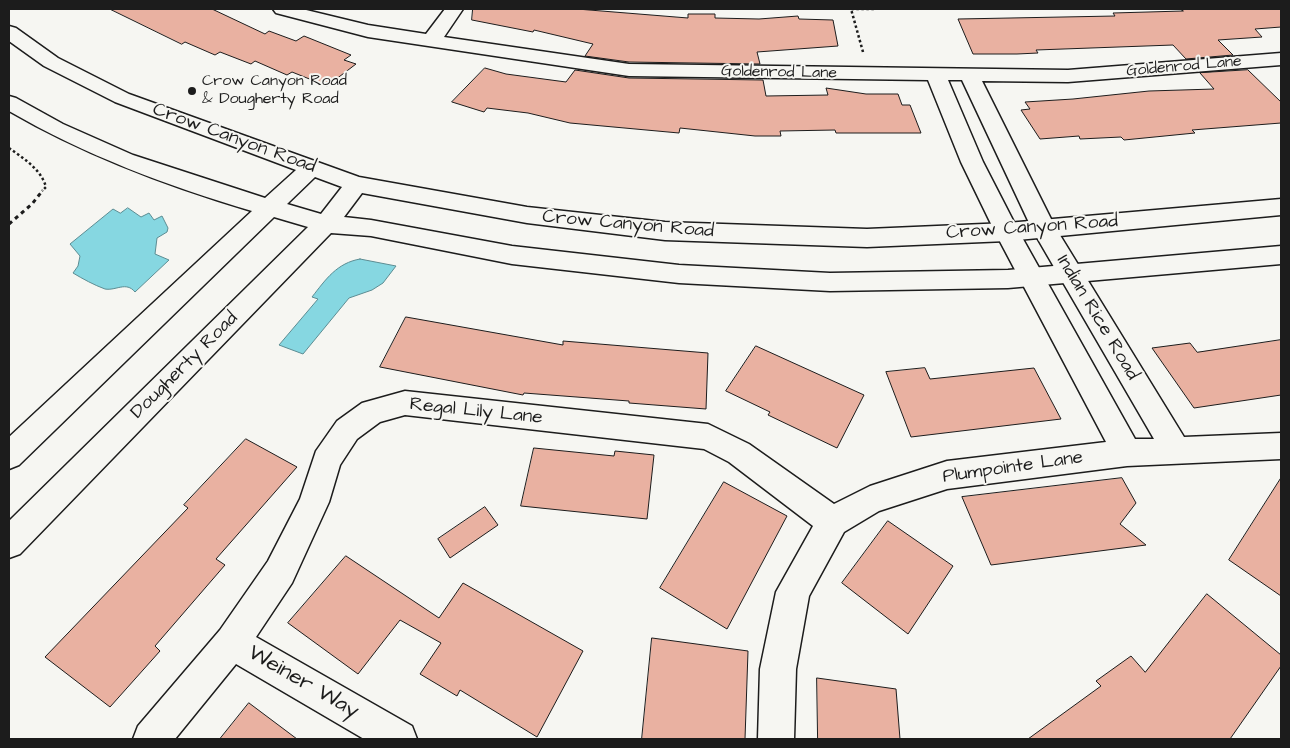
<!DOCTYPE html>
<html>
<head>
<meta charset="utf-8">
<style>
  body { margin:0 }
  #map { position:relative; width:1290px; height:748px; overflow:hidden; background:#f6f6f2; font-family:"Architects Daughter",sans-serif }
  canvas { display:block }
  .frame { position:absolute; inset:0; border:10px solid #1c1c1c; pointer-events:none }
</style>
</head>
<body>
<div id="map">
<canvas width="1290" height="748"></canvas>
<div class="frame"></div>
</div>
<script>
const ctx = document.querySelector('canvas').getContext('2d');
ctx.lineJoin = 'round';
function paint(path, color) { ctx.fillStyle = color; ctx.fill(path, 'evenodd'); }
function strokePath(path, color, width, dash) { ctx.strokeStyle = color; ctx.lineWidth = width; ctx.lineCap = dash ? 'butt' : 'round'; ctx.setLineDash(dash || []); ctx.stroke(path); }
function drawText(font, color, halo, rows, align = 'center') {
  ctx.font = font + ' "Architects Daughter",sans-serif'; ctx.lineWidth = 4; ctx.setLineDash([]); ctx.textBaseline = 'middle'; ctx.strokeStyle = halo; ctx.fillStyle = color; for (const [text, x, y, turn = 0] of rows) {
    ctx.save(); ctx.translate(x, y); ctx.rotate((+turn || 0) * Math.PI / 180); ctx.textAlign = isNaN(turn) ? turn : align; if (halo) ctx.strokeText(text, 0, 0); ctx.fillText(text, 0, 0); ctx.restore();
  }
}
const water = new Path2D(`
  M128,208l13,9 8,-4 5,7 8,-4 6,12 -1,4 -10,6 -2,16 14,6 -34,32c-9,-11 -19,-1 -30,-3 -11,-4 -22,-10 -32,-16l5,-7 2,-10 -10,-12 43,-35 7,4z
  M360,259l36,7 -13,17 -11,7 -23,8 -46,56 -24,-9 39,-46 -6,-2c14,-18 25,-34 48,-38z`);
paint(water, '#86d7e1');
strokePath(water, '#5c8c92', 1);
const building = new Path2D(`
  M110,9h102l53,25 4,-3 27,10 8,-5 47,19 -7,5 12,4 -29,22 -35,-14 -5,3 -32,-14 -4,3 -31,-12 -5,3 -30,-13 -3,2z
  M473,9h104l111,9v-4h27v4l44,1 39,-3 1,3 34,1 5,26 -81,6 3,12 -131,-2 -44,-6 8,-12 -59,-14 -1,2 -61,-12z
  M1180,9h101v18l-26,2 7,8 -44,3 15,15 -47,4 -13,-14 -137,5 2,3 -21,1h-44l-15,-35 157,-3 -2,-3 70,-2z
  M485,68l21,6 60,8 9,-12 54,8 134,2 3,16 62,-1 -2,-7 40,6h32l4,11h8l11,28h-85l-1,-3 -55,1 1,5h-26l-75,-8 -1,5 -109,-10 -42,-10 -41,-5 -3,4 -32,-10z
  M1248,70l33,32v21l-89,7 3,3 -71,7 -3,-3 -41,2 -1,-3 -39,3 -19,-29 9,-1 -5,-7 48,-3 76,-8 65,-2 -14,-16z
  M406,317l157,28v-4l145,12 -2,56 -77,-6v-2l-105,-8 -1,2 -143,-28z
  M1281,340v55l-87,13 -42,-60 38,-5 7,9z
  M756,346l108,49 -27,53 -69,-33 2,-3 -44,-21z
  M925,368l5,11 104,-11 27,51 -150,18 -25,-65z
  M246,439l51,28 -81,92 9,6 -70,81 5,5 -50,56 -65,-50 143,-149 -4,-3z
  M534,448l80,8 1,-5 39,4 -7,64 -126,-13z
  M1122,478l14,25 -16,21 26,21 -155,20 -29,-68z
  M1281,478v118l-52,-36z
  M724,482l63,34 -60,113 -67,-41z
  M485,507l13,18 -48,33 -12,-19z
  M888,521l65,45 -45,68 -66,-51z
  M346,556l93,62 24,-35 120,68 -46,86 -77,-47 -3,6 -37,-22 21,-31 -41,-23 -42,54 -70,-51z
  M1207,594l74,61v11l-51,73h-202l73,-53 -5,-5 35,-25 14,16z
  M652,638l96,13 -3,88h-103z
  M817,678l79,11 4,50h-82z
  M249,703l48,36h-77z`);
paint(building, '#e9b1a1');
strokePath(building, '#1c1c1c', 1);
const street = new Path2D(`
  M273,9h29l66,16 58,9 19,-25h18l-19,28 185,27 439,6 213,-17v12l-213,17 -86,-1 73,146 129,210 97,-4v26l-154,7 -180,23 -68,22 -35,21 -35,64 -13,73 -2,70h-36l2,-70 16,-77 37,-66 -84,-64 -25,-13 -299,-34 -25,7 -23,17 -17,26 -11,37 -37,81 -36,54 156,89 5,13h-53l-128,-75 -61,75h-42l5,-13 82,-96 48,-69 32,-62 16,-48 21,-30 25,-18 43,-12 303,33 41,20 85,60 36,-18 77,-25 159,-19 -111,-210 -34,-70 -33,-82 -299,-4 -261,-39 -92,-24zM948,80h14l70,149 122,210h-19l-116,-207 -36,-70z`);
const secondary = new Path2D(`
  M9,26l7,2 42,30 71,36 230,83 168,30 138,15 202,7 140,-6 274,-24v16l-274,26 -140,6 -202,-7 -138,-17 -165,-30 -18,24 27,3 141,26 167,19 151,8 178,-3 273,-24v18l-273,24 -178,3 -151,-8 -167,-19 -141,-28 -40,-3 -311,321 -11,4v-37l299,-294 -34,-10 -255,248 -10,4v-32l243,-226c-85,-25 -167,-56 -243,-100v-15l7,2 47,26 70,31 132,43 31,-28 -181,-68 -71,-36 -35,-25zM315,177l27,10 -21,27 -34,-10z`);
strokePath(street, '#1c1c1c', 3);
strokePath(secondary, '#1c1c1c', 3);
strokePath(new Path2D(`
  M863,52l-12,-43h24
  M9,148c14,10 32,21 37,39l-4,4`), '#1c1c1c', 2.5, [2.5, 2.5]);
strokePath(new Path2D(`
  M9,224l23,-20 11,-14`), '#1c1c1c', 3, [4, 4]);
paint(street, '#f6f6f2');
paint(secondary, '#f6f6f2');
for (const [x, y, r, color] of [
  [192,91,5,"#1c1c1c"]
]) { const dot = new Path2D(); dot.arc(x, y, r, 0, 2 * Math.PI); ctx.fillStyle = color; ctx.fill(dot); strokePath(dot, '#f6f6f2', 2); }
drawText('16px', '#1c1c1c', '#f6f6f2', [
  ["Goldenrod Lane",1184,67,-5],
  ["Goldenrod Lane",779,73,1]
]);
drawText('16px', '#1c1c1c', '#f6f6f2', [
  ["Crow Canyon Road",202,82],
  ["& Dougherty Road",202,100]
], 'left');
drawText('19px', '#1c1c1c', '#f6f6f2', [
  ["Crow Canyon Road",234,139,20],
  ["Crow Canyon Road",628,225,5],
  ["Crow Canyon Road",1032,228,-4],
  ["Indian Rice Road",1097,318,59],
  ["Dougherty Road",185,366,-45],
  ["Regal Lily Lane",476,412,6],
  ["Plumpointe Lane",1013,468,-8]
]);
drawText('22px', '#1c1c1c', '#f6f6f2', [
  ["Weiner Way",303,683,30]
]);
</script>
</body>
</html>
